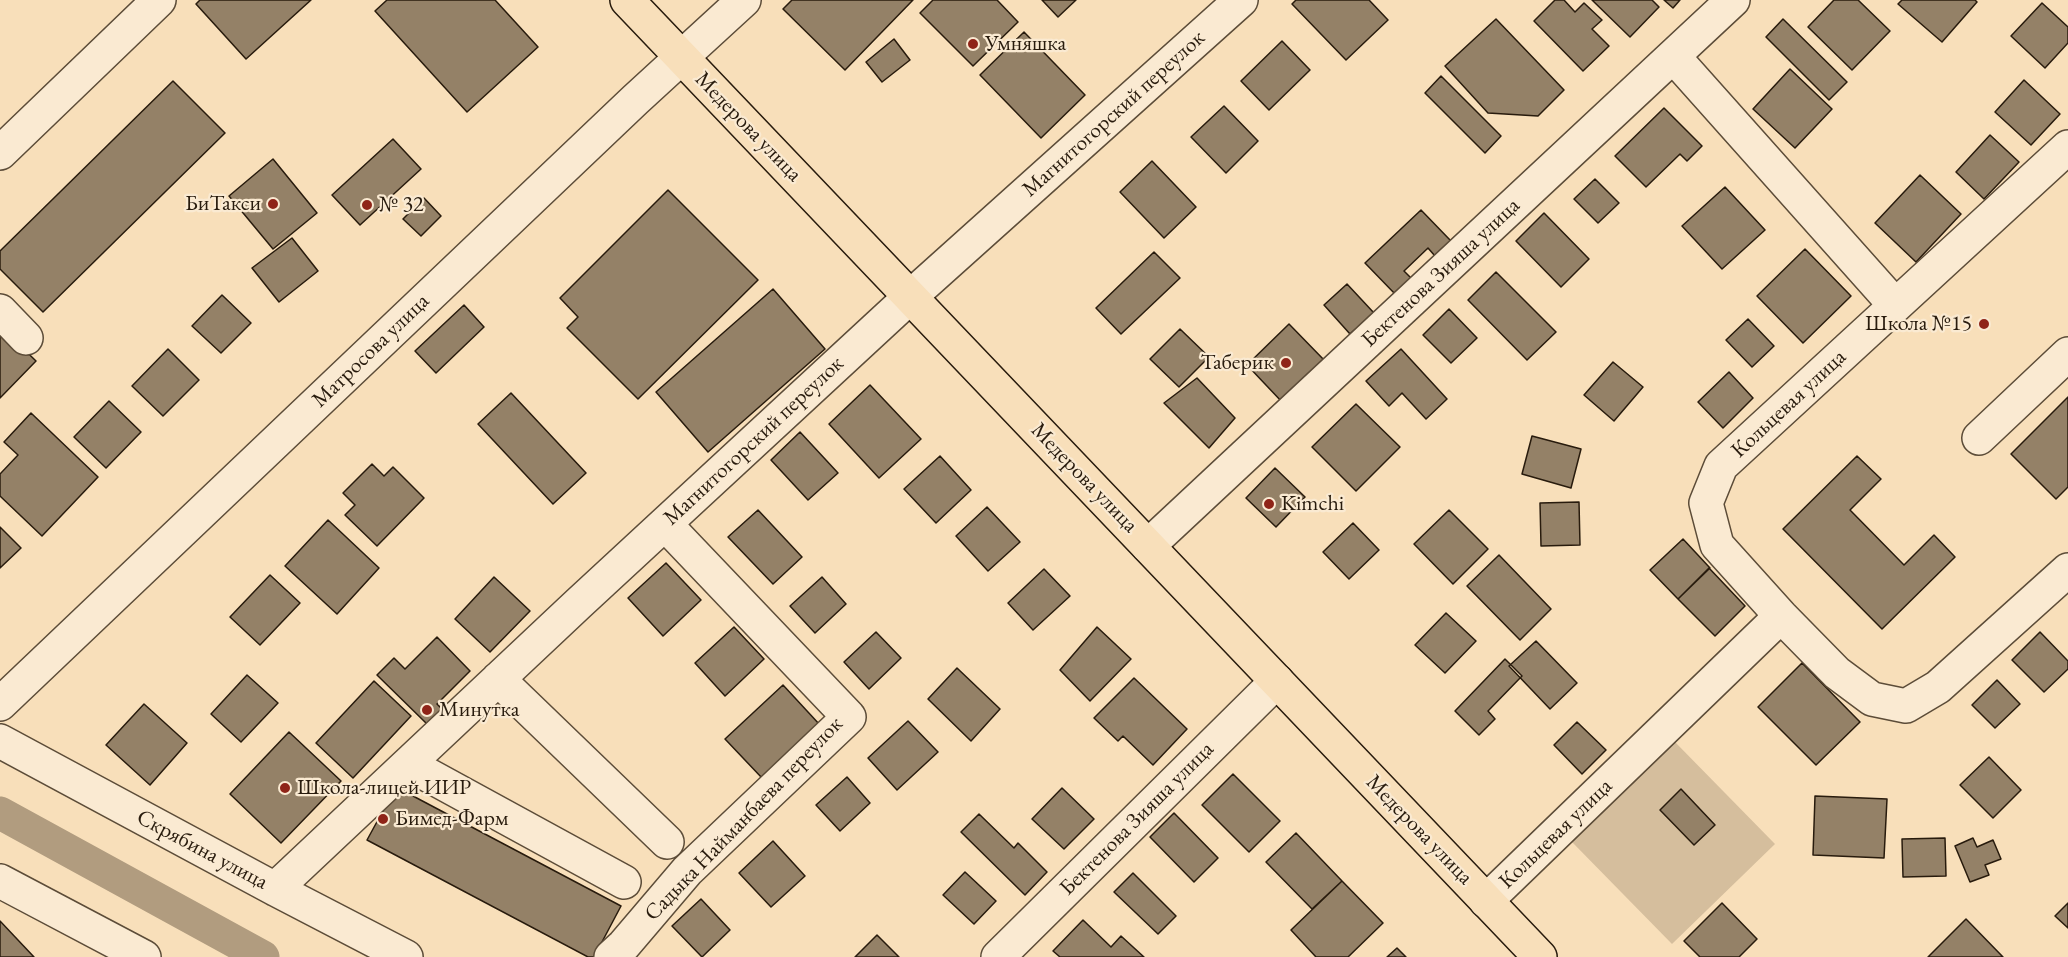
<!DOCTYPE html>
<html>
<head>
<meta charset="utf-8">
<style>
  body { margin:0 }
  canvas { display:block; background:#f8dfba }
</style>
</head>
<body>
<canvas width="2068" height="957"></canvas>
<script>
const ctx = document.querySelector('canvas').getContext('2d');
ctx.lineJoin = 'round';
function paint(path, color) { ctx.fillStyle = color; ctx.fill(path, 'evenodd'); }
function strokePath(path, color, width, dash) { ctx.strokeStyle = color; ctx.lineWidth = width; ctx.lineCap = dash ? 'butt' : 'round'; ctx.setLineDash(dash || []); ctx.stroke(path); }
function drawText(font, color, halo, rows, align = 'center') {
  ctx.font = font + ' "EB Garamond",serif'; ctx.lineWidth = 4.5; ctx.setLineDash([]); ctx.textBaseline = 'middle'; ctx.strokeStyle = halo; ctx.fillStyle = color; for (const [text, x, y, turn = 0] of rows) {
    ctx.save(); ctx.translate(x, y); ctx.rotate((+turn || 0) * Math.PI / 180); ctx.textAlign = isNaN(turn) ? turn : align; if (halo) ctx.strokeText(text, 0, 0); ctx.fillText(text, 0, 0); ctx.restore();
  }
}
paint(new Path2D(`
  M1675,742l100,102 -103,100 -100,-102z`), '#d5be9d');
strokePath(new Path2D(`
  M0,813l263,144`), '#b19c7f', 33);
const building = new Path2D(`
  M200,0h111l-65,59 -50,-55z
  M387,0h108l43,47 -71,65 -92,-101z
  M792,0h121l-68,70 -62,-61z
  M933,0h64l21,22 -45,44 -53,-53z
  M1042,0h34l-18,17z
  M1296,0h73l19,20 -42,40 -54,-56z
  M1555,0h9l11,12 9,-9 18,17 -10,9 17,17 -26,25 -49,-50z
  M1592,0h60l7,7 -29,30z
  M1664,0h16l-7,8z
  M1834,0h24l32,31 -38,39 -44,-43z
  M1902,0h73l2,2 -35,40 -44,-38z
  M2042,3l26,24v16l-23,25 -34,-32z
  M1496,19l68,71 -26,26 -50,-3 -43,-47z
  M1783,19l64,63 -18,18 -63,-63z
  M1024,32l61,63 -44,43 -61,-63z
  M894,39l16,21 -28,22 -16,-20z
  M1282,41l28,29 -41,40 -28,-29z
  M1790,69l42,40 -37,39 -42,-39z
  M1441,76l60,60 -16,17 -60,-60z
  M2024,80l36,34 -29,31 -36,-33z
  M173,81l52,52 -182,179 -43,-43v-18z
  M1224,106l34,35 -32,32 -35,-36z
  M1664,108l38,38 -15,15 -7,-7 -34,33 -31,-31z
  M1990,135l29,27 -35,37 -28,-27z
  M393,139l28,30 -61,56 -28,-30z
  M273,159l44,54 -44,36 -44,-53z
  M1152,161l44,46 -32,31 -44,-46z
  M1920,175l41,39 -45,48 -41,-39z
  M1595,179l24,24 -21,20 -24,-24z
  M1725,187l40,43 -43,39 -40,-43z
  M668,190l90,90 -120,119 -71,-71 11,-11 -18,-19z
  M424,198l17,18 -20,20 -18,-17z
  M1421,210l30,31 -16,15 -7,-8 -24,23 8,8 -16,16 -31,-32z
  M1544,213l45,46 -28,28 -45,-46z
  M292,238l26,33 -39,31 -27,-34z
  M1805,249l46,47 -48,47 -46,-47z
  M1154,252l26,26 -59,56 -25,-26z
  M1496,272l60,60 -29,28 -59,-60z
  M1347,284l27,29 -24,21 -26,-29z
  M773,289l52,60 -117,103 -52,-60z
  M222,295l29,28 -30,30 -29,-27z
  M464,305l20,22 -48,46 -21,-22z
  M1449,309l28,29 -26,25 -28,-28z
  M1748,319l26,27 -22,21 -26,-27z
  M1289,324l37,38 -43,41 -36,-38z
  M0,326l36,35 -36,37z
  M1180,329l29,28 -30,30 -29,-28z
  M168,349l31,31 -36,36 -31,-30z
  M1401,349l46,50 -21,20 -24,-26 -13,13 -23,-25z
  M1613,362l30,25 -29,34 -30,-26z
  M1729,372l24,26 -30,30 -25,-26z
  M1197,378l38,40 -26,30 -45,-45z
  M870,385l51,54 -42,39 -50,-54z
  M511,393l75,80 -33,31 -75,-80z
  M2068,397v90l-12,12 -45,-45z
  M109,401l32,31 -35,36 -32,-31z
  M1356,404l44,43 -44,44 -44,-44z
  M31,413l67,64 -56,59 -42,-40v-22l18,-19 -14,-13z
  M800,432l38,41 -30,27 -37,-40z
  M1532,436l49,13 -10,39 -49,-14z
  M940,456l31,34 -35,33 -32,-34z
  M1857,456l24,23 -31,31 54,55 30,-30 21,22 -73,72 -99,-100z
  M372,464l12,12 9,-9 31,31 -47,48 -32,-31 10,-10 -12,-12z
  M1275,468l30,29 -29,30 -30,-29z
  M1579,502l1,43 -39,1 -1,-43z
  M987,507l33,35 -32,29 -32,-35z
  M758,510l44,47 -29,27 -45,-47z
  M1449,510l39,39 -35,35 -39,-40z
  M328,520l51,48 -42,46 -52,-48z
  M1353,523l26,27 -30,29 -26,-27z
  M0,527l21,21 -21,20z
  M1683,539l27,29 -32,31 -28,-29z
  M1499,555l52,54 -31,31 -53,-54z
  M666,563l35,37 -38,36 -35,-38z
  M1709,568l36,38 -30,30 -37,-37z
  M1044,569l26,27 -37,34 -25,-27z
  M270,575l30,28 -40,42 -30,-28z
  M494,577l36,34 -40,41 -35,-33z
  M822,577l24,27 -31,29 -25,-27z
  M1446,613l30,28 -31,32 -30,-28z
  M734,627l30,32 -39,37 -30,-33z
  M1097,627l34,32 -41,42 -30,-31z
  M876,632l25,26 -32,31 -25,-27z
  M2040,632l28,29v8l-24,23 -32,-32z
  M437,637l33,34 -33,33 6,6 -15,15 -51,-50 17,-17 11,11z
  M1536,641l41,42 -27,26 -41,-43z
  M1505,659l17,17 -34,35 7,8 -16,16 -24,-24z
  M1802,663l58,59 -44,43 -58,-58z
  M957,668l43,41 -29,32 -43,-42z
  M247,675l31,28 -37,39 -30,-28z
  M1134,678l53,51 -34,36 -30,-29 -5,5 -24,-23z
  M1997,680l23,24 -25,24 -23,-23z
  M374,681l37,35 -58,62 -37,-35z
  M783,685l37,40 -58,53 -37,-39z
  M144,704l43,39 -37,42 -44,-40z
  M908,721l30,31 -41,38 -29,-32z
  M1577,722l29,28 -24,24 -28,-29z
  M289,732l52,49 -60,62 -51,-49z
  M1989,757l32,33 -28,28 -33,-33z
  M1233,774l47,47 -31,31 -47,-47z
  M847,777l23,26 -30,28 -24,-26z
  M396,787l225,119 -27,51h-6l-221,-117z
  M1062,788l32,31 -30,30 -32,-30z
  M1681,789l34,36 -21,20 -34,-35z
  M1815,796l72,3 -3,59 -71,-3z
  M1174,813l44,45 -24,24 -44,-45z
  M979,814l35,34 4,-5 29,29 -22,23 -64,-63z
  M1296,833l46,48 -30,28 -46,-47z
  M1945,838l1,38 -43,1 -1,-38z
  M1973,838l4,9 16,-7 8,19 -16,6 4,10 -19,7 -15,-36z
  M773,841l32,35 -34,31 -32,-34z
  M965,872l31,29 -22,23 -31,-29z
  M1133,873l43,43 -18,18 -44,-42z
  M1342,881l41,42 -35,34h-32l-25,-27z
  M701,899l29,31 -28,27 -30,-31z
  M1722,903l35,36 -18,18h-39l-16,-16z
  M2068,903v25l-13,-12z
  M1966,919l37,38h-75z
  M1083,920l28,27 10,-11 23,21h-84l-7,-6z
  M0,921l34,36h-34z
  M877,935l22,22h-44z
  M1397,948l9,9h-19z`);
paint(building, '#948167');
strokePath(building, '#281b0d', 1.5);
const minor = new Path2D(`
  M1673,56l222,249
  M2068,147l-347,319 -15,37 11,42 64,71 56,57 35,26 34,7 32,-19 130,-117
  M0,153l159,-153
  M0,311l26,27
  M1979,438l89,-84
  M1148,546l585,-546
  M498,679l169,163
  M0,704l635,-604 109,-100
  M0,741l275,148 131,68
  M408,764l216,118
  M0,881l144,76
  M275,889l303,-285 332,-307 331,-297
  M1486,901l295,-285
  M611,957l13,-12 63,-74 162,-154 -184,-193
  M998,957l279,-276`);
const major = new Path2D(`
  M627,0l913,957`);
strokePath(minor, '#5c4c38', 36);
strokePath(major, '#281b0d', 36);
strokePath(minor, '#faead2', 33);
strokePath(major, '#f8dfba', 33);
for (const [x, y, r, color] of [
  [973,44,6,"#8f2418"],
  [273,204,6,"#8f2418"],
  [367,205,6,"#8f2418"],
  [1984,324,6,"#8f2418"],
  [1286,363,6,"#8f2418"],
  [1269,504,6,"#8f2418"],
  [427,710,6,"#8f2418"],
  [285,788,6,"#8f2418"],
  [383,819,6,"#8f2418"]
]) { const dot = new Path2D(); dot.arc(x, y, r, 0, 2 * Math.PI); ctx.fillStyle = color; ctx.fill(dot); strokePath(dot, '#faead2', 2); }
drawText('22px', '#281b0d', '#faead2', [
  ["Умняшка",985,44],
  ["БиТакси",261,204,"right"],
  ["№ 32",379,205],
  ["Школа №15",1972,324,"right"],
  ["Таберик",1274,363,"right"],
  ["Kimchi",1281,504],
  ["Минутка",439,710],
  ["Школа-лицей ИИР",297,788],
  ["Бимед-Фарм",395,819]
], 'left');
drawText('22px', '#281b0d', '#faead2', [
  ["Магнитогорский переулок",1114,114,-42],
  ["Медерова улица",748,127,46],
  ["Бектенова Зияша улица",1441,273,-43],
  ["Матросова улица",371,351,-44],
  ["Кольцевая улица",1789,404,-43],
  ["Магнитогорский переулок",754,441,-43],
  ["Медерова улица",1084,478,46],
  ["Садыка Найманбаева переулок",744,819,-46],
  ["Бектенова Зияша улица",1137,819,-45],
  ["Медерова улица",1419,830,46],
  ["Кольцевая улица",1556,834,-44],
  ["Скрябина улица",202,850,28]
]);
</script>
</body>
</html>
